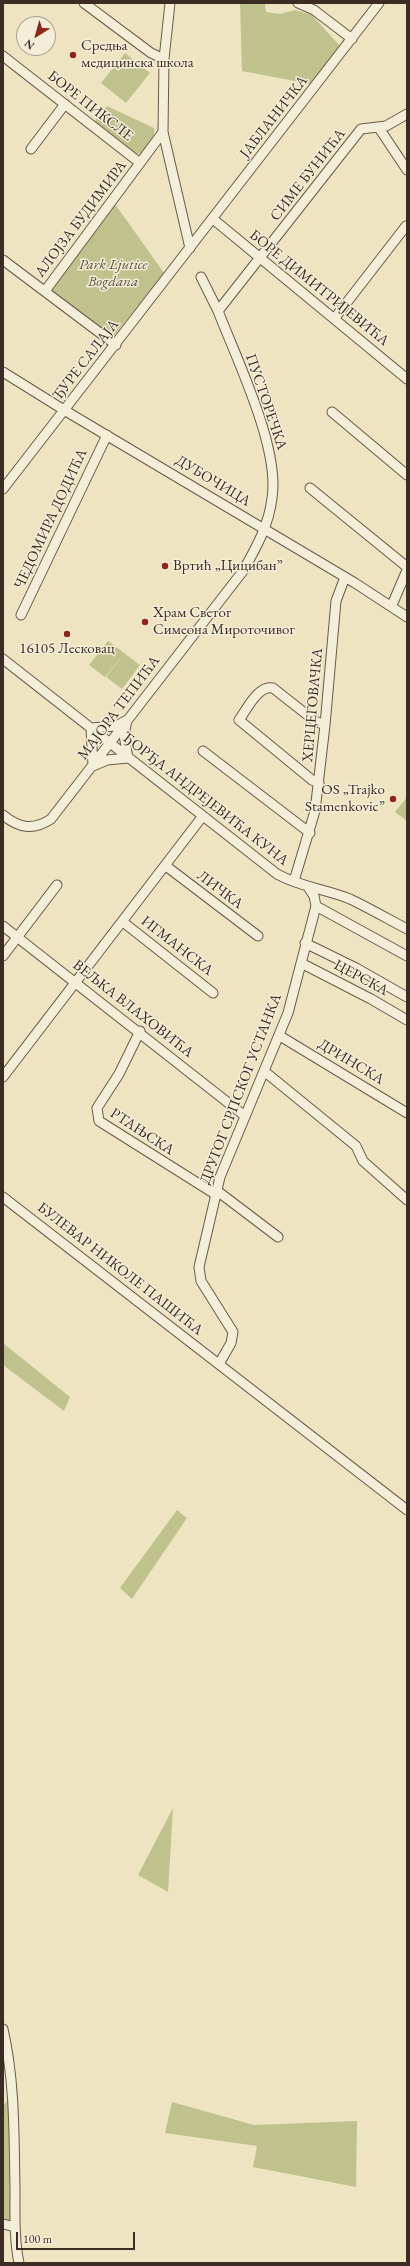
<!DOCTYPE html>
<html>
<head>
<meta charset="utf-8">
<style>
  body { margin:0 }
  #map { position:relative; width:410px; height:2266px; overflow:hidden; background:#eee4c1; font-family:"EB Garamond",serif }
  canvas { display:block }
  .frame { position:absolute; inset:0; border:4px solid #3b2d23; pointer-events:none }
  .north { position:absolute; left:16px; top:16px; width:40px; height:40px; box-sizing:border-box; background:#f4edd7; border:1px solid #aaa08f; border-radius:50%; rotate:217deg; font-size:11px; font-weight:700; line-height:16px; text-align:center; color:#3b2d23 }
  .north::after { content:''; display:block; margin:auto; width:14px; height:18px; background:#8f2418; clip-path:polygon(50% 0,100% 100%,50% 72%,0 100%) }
  .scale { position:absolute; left:16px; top:2232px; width:119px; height:18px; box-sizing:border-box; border:2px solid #3b2d23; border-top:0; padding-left:5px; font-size:12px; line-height:14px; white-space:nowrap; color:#3b2d23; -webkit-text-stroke:3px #f4edd7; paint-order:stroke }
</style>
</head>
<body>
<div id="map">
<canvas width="410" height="2266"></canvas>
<div class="frame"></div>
<div class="north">N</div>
<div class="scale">100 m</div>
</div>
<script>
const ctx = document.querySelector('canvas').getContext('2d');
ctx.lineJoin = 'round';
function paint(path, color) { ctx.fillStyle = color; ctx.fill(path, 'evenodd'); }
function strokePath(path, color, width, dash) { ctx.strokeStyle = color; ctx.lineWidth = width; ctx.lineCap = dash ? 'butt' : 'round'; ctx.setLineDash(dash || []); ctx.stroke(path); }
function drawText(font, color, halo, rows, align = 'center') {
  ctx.font = font + ' "EB Garamond",serif'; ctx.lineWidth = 3; ctx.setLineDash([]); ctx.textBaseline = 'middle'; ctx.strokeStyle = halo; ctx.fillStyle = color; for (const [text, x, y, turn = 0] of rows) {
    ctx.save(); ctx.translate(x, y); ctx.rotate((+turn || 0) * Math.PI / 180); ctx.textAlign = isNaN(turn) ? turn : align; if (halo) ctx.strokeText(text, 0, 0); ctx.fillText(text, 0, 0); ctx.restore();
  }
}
paint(new Path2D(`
  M240,3h25l1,9 14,2 15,-4 17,5 28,31 -29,38 -69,-13z
  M125,53l25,20 -24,30 -25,-20z
  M107,106l47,22v10l-11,15 -7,1 -42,-32z
  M115,204l49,69 -52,65 -62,-47z
  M108,641l16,12 -19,24 -16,-12z
  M124,653l16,12 -18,24 -16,-12z
  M407,797v24l-12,-9z
  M3,1343l67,54 -6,14 -61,-46z
  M177,1510l10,8 -55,81 -12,-11z
  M173,1808l-5,84 -30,-17z
  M12,2094l3,133 -12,-3v-118z
  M172,2102l82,23 103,-4 -1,66 -103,-20 4,-21 -92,-13z`), '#c0c28e');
const minor = new Path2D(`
  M84,3l67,50 13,6
  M298,3l16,7 38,29
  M3,56l137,107
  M379,128l28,42
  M163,132l27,116
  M31,149l34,-45
  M213,219l194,160
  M3,260l113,85
  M201,277l17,34
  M45,291l118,-159 1,-73 6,-56
  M334,319l72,-93
  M3,372l61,38 291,173 52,34
  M332,412l75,63
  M310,488l97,79
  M3,489l376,-486
  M392,605l15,-35
  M21,615l86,-180
  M3,659l274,215c23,13 49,15 73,25 19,9 38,20 57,30
  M127,720l-3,15 4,23 -21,2 -14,6 -2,-38 25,-2z
  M203,751l107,82
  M319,783l-7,-3 -73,-60c8,-11 19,-35 34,-32l42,33 10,4
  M3,815c16,13 30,16 48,4l192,-248c13,-23 26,-46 29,-73 8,-50 -35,-138 -54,-187l143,-182 25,-3 21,-12
  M166,866l92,70
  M294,881l21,-70 10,-86 11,-124 9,-24
  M316,906l91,50
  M123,922l90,71
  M3,926l242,190
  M305,943l51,25 51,29
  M3,956l54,-71
  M301,963l70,36 36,21
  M140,1031l-21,43 -22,34 2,13 116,73
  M280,1036l127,77
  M264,1071l92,75 7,15 44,39
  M3,1077l199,-260
  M216,1190l62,47
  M3,1197l404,313
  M219,1364l12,-21 2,-11 -32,-51 -2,-14 21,-90 68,-164 28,-107 -2,-10 -6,-9
  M3,2029c12,52 11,107 12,161 0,24 -1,49 4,73
  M3,2224l12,3`);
strokePath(minor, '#685b4a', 11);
strokePath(minor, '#f4edd7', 9);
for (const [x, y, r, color] of [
  [73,55,4,"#8f2418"],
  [165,566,4,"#8f2418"],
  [145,622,4,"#8f2418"],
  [67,634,4,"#8f2418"],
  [393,799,4,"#8f2418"]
]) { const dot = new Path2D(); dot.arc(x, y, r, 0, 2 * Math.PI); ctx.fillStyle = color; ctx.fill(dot); strokePath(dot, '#f4edd7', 1.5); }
drawText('15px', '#3b2d23', '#f4edd7', [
  ["Средња",81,46],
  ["медицинска школа",81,63],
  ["Вртић „Цицибан”",173,566],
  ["Храм Светог",153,613],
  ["Симеона Мироточивог",153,630],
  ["16105 Лесковац",67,649,"center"],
  ["OS „Trajko",385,790,"right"],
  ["Stamenkovic”",385,807,"right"]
], 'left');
drawText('15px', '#3b2d23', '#f4edd7', [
  ["БОРЕ ПИКСЛЕ",90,106,38],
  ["ЈАБЛАНИЧКА",274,117,-52],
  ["СИМЕ БУНИЋА",308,175,-52],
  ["АЛОЈЗА БУДИМИРА",81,219,-53],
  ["БОРЕ ДИМИТРИЈЕВИЋА",319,288,39],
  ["ЂУРЕ САЛАЈА",86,360,-52],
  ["ПУСТОРЕЧКА",266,402,71],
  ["ДУБОЧИЦА",213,481,31],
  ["ЧЕДОМИРА ДОДИЋА",51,519,-65],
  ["ХЕРЦЕГОВАЧКА",313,705,-85],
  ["МАЈОРА ТЕПИЋА",119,708,-53],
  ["ЂОРЂА АНДРЕЈЕВИЋА КУНА",205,799,38],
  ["ЛИЧКА",220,890,37],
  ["ИГМАНСКА",177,946,38],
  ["ЦЕРСКА",361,978,28],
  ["ВЕЉКА ВЛАХОВИЋА",133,1009,38],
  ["ДРИНСКА",351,1062,31],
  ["ДРУГОГ СРПСКОГ УСТАНКА",241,1089,-69],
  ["РТАЊСКА",142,1132,33],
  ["БУЛЕВАР НИКОЛЕ ПАШИЋА",120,1269,38]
]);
drawText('italic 15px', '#5c523e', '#f4edd7', [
  ["Park Ljutice",113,265],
  ["Bogdana",113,282]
]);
</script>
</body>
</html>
